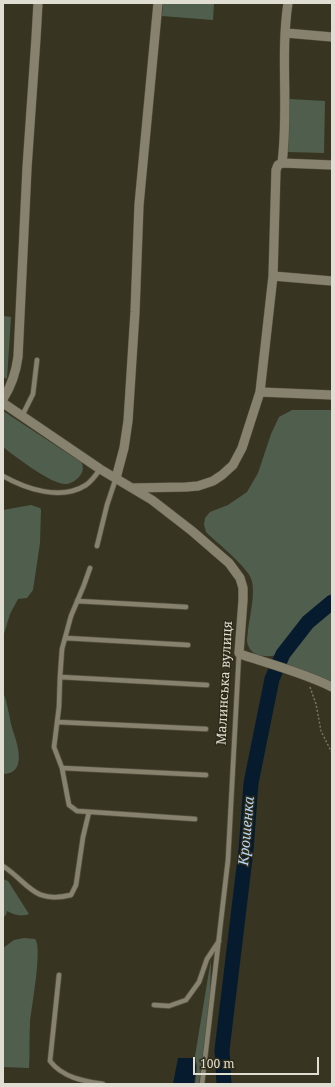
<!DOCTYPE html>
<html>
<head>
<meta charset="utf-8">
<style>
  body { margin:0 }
  #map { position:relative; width:335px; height:1087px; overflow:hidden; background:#383422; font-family:"Noto Serif",serif }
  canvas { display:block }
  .frame { position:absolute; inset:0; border:4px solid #e0ddd2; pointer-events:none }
  .scale { position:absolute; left:193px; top:1057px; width:126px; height:18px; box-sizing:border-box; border:2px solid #e0ddd2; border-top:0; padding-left:5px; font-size:12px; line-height:14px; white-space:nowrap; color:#e0ddd2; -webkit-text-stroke:3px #2e2a18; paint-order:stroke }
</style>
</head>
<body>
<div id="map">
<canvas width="335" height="1087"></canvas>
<div class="frame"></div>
<div class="scale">100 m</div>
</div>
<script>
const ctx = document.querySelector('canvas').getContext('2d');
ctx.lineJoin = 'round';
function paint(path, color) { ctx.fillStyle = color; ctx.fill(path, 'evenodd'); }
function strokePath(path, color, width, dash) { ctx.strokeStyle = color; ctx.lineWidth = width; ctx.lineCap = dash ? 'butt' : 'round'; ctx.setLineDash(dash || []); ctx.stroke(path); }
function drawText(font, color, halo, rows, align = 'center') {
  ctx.font = font + ' "Noto Serif",serif'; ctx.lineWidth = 3; ctx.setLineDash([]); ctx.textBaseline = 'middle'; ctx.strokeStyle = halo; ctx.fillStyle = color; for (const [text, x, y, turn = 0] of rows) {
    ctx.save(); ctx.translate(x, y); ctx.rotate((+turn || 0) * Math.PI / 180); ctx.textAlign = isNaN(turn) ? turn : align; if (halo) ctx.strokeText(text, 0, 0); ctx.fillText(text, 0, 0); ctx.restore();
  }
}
paint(new Path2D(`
  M163,3h51l-1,17 -51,-4z
  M289,99l36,2 -1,52 -36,-1z
  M3,316l8,1 -4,62 -4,-2z
  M292,410h40v277l-55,-20 6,-13c-11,3 -31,5 -35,-9 -2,-5 0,-10 0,-15 2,-15 7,-34 4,-49 -3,-13 -35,-38 -46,-49l-2,-7 1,-7 5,-6 18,-7 19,-13 11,-19 13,-39 8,-17z
  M3,411l78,51c7,10 -7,23 -17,22 -16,-2 -48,-27 -61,-37z
  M31,505l9,3 1,2 -1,33 -7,47 -6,8 -9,1 -8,15 -7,23v-127z
  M3,692c5,12 6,26 10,39 5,14 14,43 -10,43z
  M3,879l5,2 21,33c-8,3 -15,1 -22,-3l-1,4 -3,2z
  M24,938l11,1c8,9 -4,70 -5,85 -1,15 0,29 -1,44l-25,-1 -1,4v-123l11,-8z
  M211,959l-1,40 -11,85h-4l2,-17 -2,-11z`), '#505f4d');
paint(new Path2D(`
  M178,1058h15c5,7 2,17 1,26h-21z`), '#071b2e');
strokePath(new Path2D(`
  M224,1084l-2,-34 24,-200 5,-67 21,-104 11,-25 25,-32 24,-20`), '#071b2e', 15);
const service = new Path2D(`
  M22,416l11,-22 4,-34
  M3,476c23,13 58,25 83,9 6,-4 10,-10 14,-16
  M97,546l10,-41 9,-27
  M90,568l-6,17 -13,31 -9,33 -2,28 -1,30 -5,40 8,21 7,37 8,6 118,8
  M77,601l109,6
  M65,638l123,7
  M60,677l147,8
  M57,722l149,7
  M62,768l144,7
  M3,866c27,18 30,38 68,29l5,-10 7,-48 6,-25
  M59,975l-9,86c13,17 34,20 53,23
  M154,1005l15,1 17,-6 13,-18 8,-23 12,-18
  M202,1084l26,-224 11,-207`);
const minor = new Path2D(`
  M286,33l46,4
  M282,163c7,-53 -2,-107 6,-160
  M273,276l59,5
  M260,392l72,3
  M3,399c9,-14 13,-27 15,-42l9,-189 9,-130 2,-35
  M3,403l97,66 52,31 40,31 37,32 11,15 3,10v12l-4,53
  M116,478l8,-30 4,-27 7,-109 4,-107 19,-202
  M132,488l54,-1 12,-1 15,-5 9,-6 11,-10 9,-17 18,-56 13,-116 3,-106 2,-5 4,-2 50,2
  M243,655c30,10 61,18 89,32`);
strokePath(service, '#555142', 6);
strokePath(minor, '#555142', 10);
strokePath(new Path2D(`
  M310,687l6,17 5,27 11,22`), '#787566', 1.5, [2, 2]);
strokePath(service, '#87826e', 4.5);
strokePath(minor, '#87826e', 9);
drawText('13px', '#e0ddd2', '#2e2a18', [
  ["Малинська вулиця",225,683,-87]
]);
drawText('italic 14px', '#b5d6f9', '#2e2a18', [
  ["Крошенка",247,831,-85]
]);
</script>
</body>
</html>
